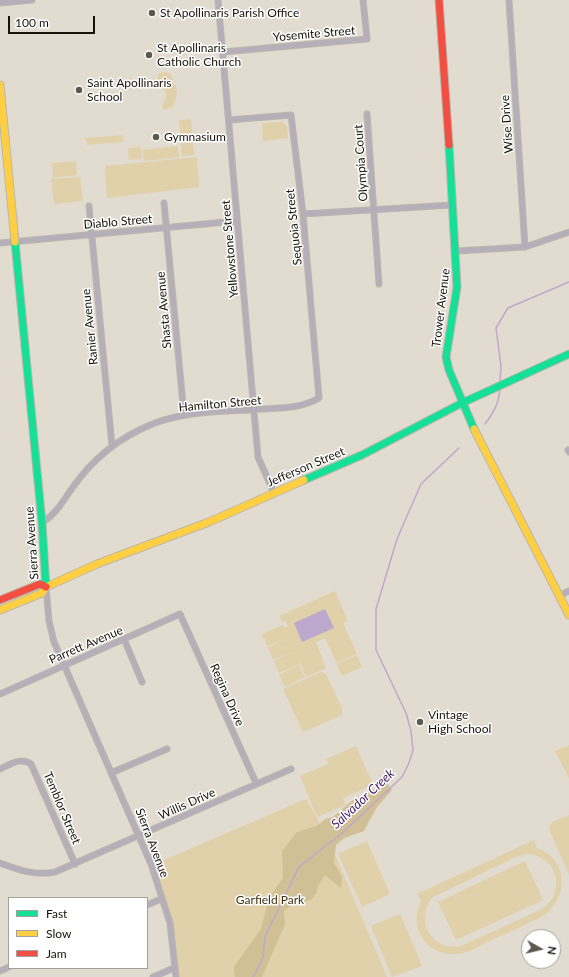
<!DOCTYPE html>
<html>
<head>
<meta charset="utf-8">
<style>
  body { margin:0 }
  #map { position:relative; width:569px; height:977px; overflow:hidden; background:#e1dccf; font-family:Lato,sans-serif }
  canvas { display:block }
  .legend { position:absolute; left:8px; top:897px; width:140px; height:72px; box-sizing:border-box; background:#fff; border:1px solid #a2a19d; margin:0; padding:5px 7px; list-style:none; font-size:12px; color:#17130b }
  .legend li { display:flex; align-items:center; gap:8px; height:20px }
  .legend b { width:20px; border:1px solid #a2a19d }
  .north { position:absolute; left:521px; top:929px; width:40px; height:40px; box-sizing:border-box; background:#fff; border:1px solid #a2a19d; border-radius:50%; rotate:98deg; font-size:11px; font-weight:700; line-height:16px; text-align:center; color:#17130b }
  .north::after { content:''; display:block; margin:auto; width:14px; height:18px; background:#5e5950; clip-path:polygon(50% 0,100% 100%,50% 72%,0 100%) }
  .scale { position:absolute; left:8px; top:16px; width:87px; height:18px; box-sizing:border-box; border:2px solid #17130b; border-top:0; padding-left:5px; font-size:12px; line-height:14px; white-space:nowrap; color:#17130b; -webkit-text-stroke:3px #fff; paint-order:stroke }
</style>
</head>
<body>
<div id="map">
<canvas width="569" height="977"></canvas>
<ul class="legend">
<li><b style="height:5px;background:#16e098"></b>Fast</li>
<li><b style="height:5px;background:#ffcf43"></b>Slow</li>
<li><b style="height:5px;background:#f24e42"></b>Jam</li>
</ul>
<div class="north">N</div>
<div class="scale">100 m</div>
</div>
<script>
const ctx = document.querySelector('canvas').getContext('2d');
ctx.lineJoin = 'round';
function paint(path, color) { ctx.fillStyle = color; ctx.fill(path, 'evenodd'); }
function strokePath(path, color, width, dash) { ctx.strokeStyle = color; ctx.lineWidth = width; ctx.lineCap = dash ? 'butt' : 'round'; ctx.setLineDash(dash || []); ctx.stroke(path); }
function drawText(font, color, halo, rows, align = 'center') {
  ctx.font = font + ' Lato,sans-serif'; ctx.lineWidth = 3; ctx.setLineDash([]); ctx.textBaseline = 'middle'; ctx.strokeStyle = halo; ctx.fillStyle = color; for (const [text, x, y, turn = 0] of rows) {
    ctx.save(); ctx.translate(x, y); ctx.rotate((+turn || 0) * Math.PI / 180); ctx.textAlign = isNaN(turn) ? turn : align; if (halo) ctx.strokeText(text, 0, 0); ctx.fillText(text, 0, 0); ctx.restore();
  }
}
paint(new Path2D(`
  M167,72l4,2 3,11h2l1,10 -4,12 -10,3 -1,-3 5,-12c-4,-9 -12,-11 -8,-22z
  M191,119l3,36 -12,1 -3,-36z
  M282,122l5,4 1,12 -25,3 -1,-18z
  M123,135l1,7 -37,3 -1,-7z
  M178,146l1,11 -35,4 -1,-11z
  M141,147l1,12 -13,1 -1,-12z
  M197,157l2,30 -92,11 -2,-32z
  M76,161l1,14 -24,3 -1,-15z
  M80,177l3,24 -29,3 -3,-25z
  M335,591l13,30 -5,2 14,31 -20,9 -12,-25 -9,4 10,26 -20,9 -11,-26 5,13 -21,9 -5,-12 21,-10 -22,9 -5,-13 21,-9 -22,8 -5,-12 21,-9 1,3 4,-2 -3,-5 -3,1 -3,-6z
  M357,655l5,12 -20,9 -5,-12z
  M299,665l6,12 -20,10 -6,-12z
  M321,672l5,2 16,34v7l-39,17 -20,-43z
  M569,745v33l-14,-27z
  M356,746l17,39 -30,13 3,7 -29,12 -17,-41 28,-12 -2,-5z
  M306,799l21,37 60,141h-211l-7,-62 -13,-34 -1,-17z
  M569,815v60l-20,-46 3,-7z
  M534,840l3,8c32,11 32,50 6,68 -18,9 -37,18 -56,26 -10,5 -20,12 -31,12 -14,1 -27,-5 -34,-17 -7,-11 -7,-24 -1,-36l-4,-7zM526,854c32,0 42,40 14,56l-79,36c-30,6 -48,-27 -28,-49l83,-40z
  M367,841l23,53 -28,13 -24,-53z
  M525,861l18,39 -87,40 -18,-38z
  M400,914l22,52 -30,11 -21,-51z`), '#e0d1ab');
paint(new Path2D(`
  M387,783l5,7 -15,17 -13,24 -20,7 -8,7 -2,18 8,14 -1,11 -16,-13 -7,11 -2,7 -5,7 -16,3 -11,8 1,13 -23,53h-27l-1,-10 27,-38 8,-31 14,-20 -1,-27 15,-19 20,-6 8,-7 8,-2 20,-17z`), '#d1c095');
paint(new Path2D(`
  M325,609l9,19 -32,14 -8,-19z`), '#bda8ce');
strokePath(new Path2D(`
  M500,382l1,-16 -5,-38 12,-20 61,-26
  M485,424c9,-12 14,-21 15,-36
  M253,977l10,-19 2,-22 34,-69 42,-33 61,-57 7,-14 4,-13 -2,-19 -5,-18 -30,-63v-41l21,-70 24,-55 38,-36`), '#bda8ce', 1.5);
const street = new Path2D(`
  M218,0l40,457 16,36
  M509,0l16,247
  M0,3l32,-3
  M223,52l144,-13 -4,-39
  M367,114l12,170
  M164,203l20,212
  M89,206l23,240
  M303,214l149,-9
  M0,243l237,-22
  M457,251l68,-4 44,-15
  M568,450l1,2
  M42,523c16,-11 20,-21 31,-36 19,-27 46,-49 77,-62 35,-15 76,-13 113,-16 20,-1 39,-1 56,-11l-16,-184 -12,-99 -62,5
  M46,587l3,34 5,21 97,222 19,59 6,54
  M559,596l10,-5
  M124,639l18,43
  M0,694l180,-80 76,169
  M0,769c11,-5 20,-12 31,-5l44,100
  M111,773l56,-24
  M0,863c19,7 35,13 55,9l236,-103
  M147,905l14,-6
  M0,971l9,-4
  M153,977l21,-9`);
const fast = new Path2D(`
  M449,145l8,142 -11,70 3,13 25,59
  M15,242l27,281 4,64
  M304,480l58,-25 100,-52 107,-49`);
const slow = new Path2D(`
  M0,85l15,157
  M474,429l95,186
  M0,610l42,-17 4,-6 51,-23 112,-42 95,-42`);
const jam = new Path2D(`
  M439,0l10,145
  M0,600l40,-16 6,3`);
strokePath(street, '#bbb7ad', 7);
strokePath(fast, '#bbb7ad', 9);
strokePath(slow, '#bbb7ad', 9);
strokePath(jam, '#bbb7ad', 9);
strokePath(street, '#b6afba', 5);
strokePath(fast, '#16e098', 7);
strokePath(slow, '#ffcf43', 7);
strokePath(jam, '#f24e42', 7);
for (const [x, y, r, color] of [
  [152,13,4,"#5e5950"],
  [149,55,4,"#5e5950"],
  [79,90,4,"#5e5950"],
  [156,137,4,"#5e5950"],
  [420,722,4,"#5e5950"]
]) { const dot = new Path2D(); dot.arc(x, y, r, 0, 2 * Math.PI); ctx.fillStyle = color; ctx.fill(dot); strokePath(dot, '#fff', 1.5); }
drawText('12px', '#17130b', '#fff', [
  ["St Apollinaris Parish Office",160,13],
  ["St Apollinaris",157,48],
  ["Catholic Church",157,62],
  ["Saint Apollinaris",87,83],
  ["School",87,97],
  ["Gymnasium",164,137],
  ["Vintage",428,715],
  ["High School",428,729]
], 'left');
drawText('12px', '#17130b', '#fff', [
  ["Yosemite Street",314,34,-5],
  ["Wise Drive",507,124,-94],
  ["Olympia Court",361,163,-94],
  ["Diablo Street",118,222,-5],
  ["Sequoia Street",294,227,-96],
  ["Yellowstone Street",230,249,-95],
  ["Trower Avenue",441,308,-83],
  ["Shasta Avenue",164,310,-95],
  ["Ranier Avenue",90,327,-96],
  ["Hamilton Street",220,404,-5],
  ["Jefferson Street",306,467,-23],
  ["Sierra Avenue",32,543,-94],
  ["Parrett Avenue",86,645,-23],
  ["Regina Drive",227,695,66],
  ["Willis Drive",187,804,-24],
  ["Temblor Street",62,808,67],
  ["Sierra Avenue",152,843,69]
]);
drawText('12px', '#3e3214', '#fff', [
  ["Garfield Park",270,900]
]);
drawText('italic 13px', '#472068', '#fff', [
  ["Salvador Creek",363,799,-43]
]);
</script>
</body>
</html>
